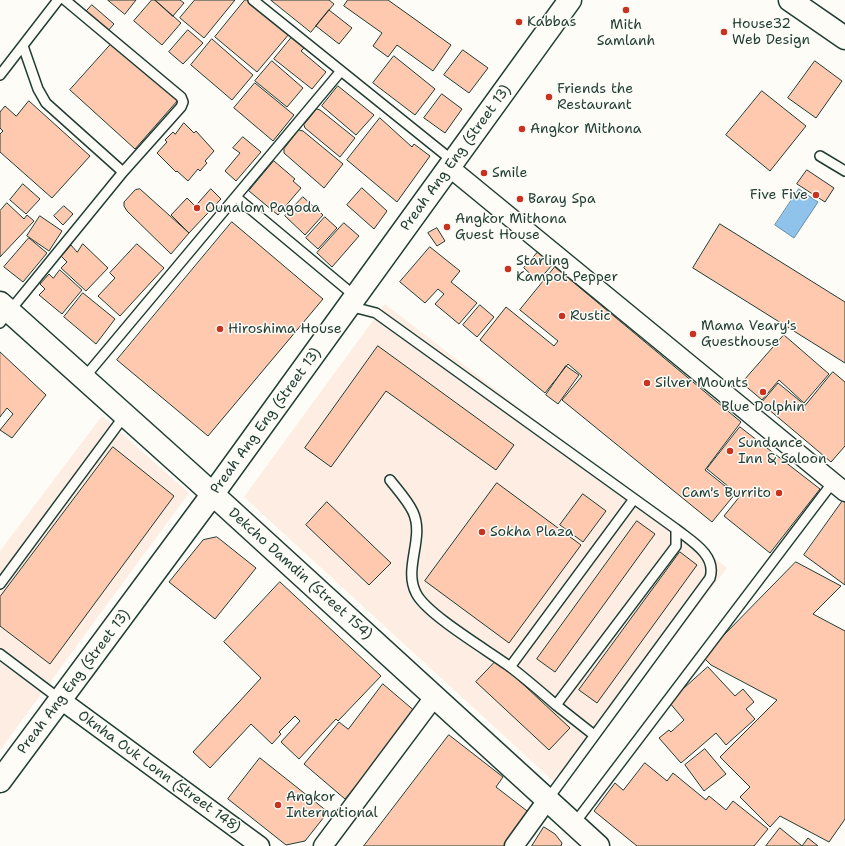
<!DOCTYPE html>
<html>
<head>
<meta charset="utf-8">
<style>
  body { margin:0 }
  canvas { display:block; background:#fdfcf7 }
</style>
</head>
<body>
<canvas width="845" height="846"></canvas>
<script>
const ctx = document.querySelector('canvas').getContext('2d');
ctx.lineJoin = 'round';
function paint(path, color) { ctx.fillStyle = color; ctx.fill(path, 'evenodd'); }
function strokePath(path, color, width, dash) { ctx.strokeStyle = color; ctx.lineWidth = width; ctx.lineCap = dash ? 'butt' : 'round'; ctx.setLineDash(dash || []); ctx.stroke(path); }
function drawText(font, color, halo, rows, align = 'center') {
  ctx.font = font + ' "Shantell Sans",sans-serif'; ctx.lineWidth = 3; ctx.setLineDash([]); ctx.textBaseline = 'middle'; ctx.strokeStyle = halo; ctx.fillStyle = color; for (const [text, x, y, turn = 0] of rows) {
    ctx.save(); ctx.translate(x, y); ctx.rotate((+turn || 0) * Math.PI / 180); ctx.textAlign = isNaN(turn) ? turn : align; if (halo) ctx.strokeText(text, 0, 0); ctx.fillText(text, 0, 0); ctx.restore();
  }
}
paint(new Path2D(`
  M385,304l342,264 -167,219 -316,-290z
  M102,416l87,77 -189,257v-199z`), '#feede2');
const water = new Path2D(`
  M799,189l19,13 -24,36 -19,-13z`);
paint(water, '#8fc3ec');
strokePath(water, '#628da2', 1);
const building = new Path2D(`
  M108,0h28l-11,14z
  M152,0h3l26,23 -19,22 -28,-24z
  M155,0h25l4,3 -11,13z
  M195,0h40l-31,38 -24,-20z
  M245,0h3l41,34 -32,38 -42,-35z
  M271,0h58l5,4 -23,28z
  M348,0h40l63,45 -18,26 -36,-26 -9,12 -15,-11 9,-13 -38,-27z
  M92,5l22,19 -8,9 -22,-19z
  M329,10l23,18 -13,16 -23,-18z
  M188,30l15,13 -20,21 -14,-12z
  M292,37l13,10 -4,4 25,21 -14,17 -38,-30z
  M212,39l41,36 -21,25 -41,-35z
  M113,42l65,58 -43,49 -65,-59z
  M463,50l25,18 -19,25 -25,-18z
  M394,56l41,33 -20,26 -42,-32z
  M272,61l31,27 -16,19 -32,-26z
  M815,61l27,20 -26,37 -28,-20z
  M255,83l39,32 -21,26 -39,-33z
  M338,86l36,29 -18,20 -34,-29z
  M762,91l44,35 -36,45 -44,-36z
  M442,94l20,15 -17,24 -21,-15z
  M29,101l61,55 -38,42 -52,-46v-18l3,-3 -3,-3v-16l5,-6 11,10z
  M317,109l3,1 35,28 -15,19 -35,-29 -1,-3z
  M380,118l32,29 2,-3 16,12 -33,46 -50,-42z
  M184,123l10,10 2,-2 18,20 -9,10 2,2 -7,8 -2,-2 -10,12 -11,-10 -1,1 -19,-19 10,-11 -2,-2 8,-8 2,2z
  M299,130l4,1 40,33 -19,24 -40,-35v-4z
  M243,137l18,15 -25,29 -11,-10 15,-18 -7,-5z
  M274,161l21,18 -2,2 8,7 -23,27 -29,-24z
  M807,170l27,18 -9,14 -28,-18z
  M23,184l17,15 -14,15 -16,-14z
  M362,188l25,23 -13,18 -27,-24z
  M140,189l49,44 -18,21 -44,-43 -3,-5v-4l11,-12z
  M211,189l10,10 -32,34 -18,-18 16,-17 8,8z
  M303,197l20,18 -18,20 -20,-19z
  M7,203l17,16 3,-4 7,6 -34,36v-46z
  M64,206l9,8 -10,11 -9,-9z
  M40,216l22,15 -13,20 -22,-15z
  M325,217l12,11 -19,21 -12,-11z
  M232,222l91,77 -115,137 -91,-76z
  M344,223l15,13 -27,31 -15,-14z
  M720,224l125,78v61l-152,-95z
  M437,228l8,13 -8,5 -9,-13z
  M29,238l18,15 -24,29 -19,-15z
  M83,244l25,24 -22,23 -25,-23 6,-6 -6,-6 10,-11 6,7z
  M137,244l27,24 -44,48 -22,-20 17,-18 -5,-5z
  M430,247l30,24 -9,11 26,21 -18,21 -24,-20 9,-10 -6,-5 -13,14 -25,-21z
  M538,252l15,12 -15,17 -14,-13z
  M555,267l186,155 -36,48 30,24 -23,28 -150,-122 20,-24 -14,-12 -23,29 -65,-53 26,-33 48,39 4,-5 -38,-31z
  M60,270l22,20 -20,24 -23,-19 6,-6 -5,-5 9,-10 4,4z
  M83,293l32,26 -19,25 -32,-27z
  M480,305l14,12 -17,20 -14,-12z
  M784,335l45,39 -25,29 -25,-23 -17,20 -20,-17z
  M378,346l136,99 -18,25 -110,-79 -55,76 -26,-19z
  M0,352l46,43 -34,43 -12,-8 13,-16 -6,-6 -7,9z
  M566,366l13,9 -21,29 -12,-9z
  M833,372l12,10v64l-14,16 -70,-59 17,-20 27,22z
  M740,427l80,62 -50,64 -46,-37 16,-20 -33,-27z
  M113,447l61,49 -124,168 -50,-38v-29z
  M497,483l84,62 -72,98 -84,-62z
  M583,494l23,17 -23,31 -23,-17z
  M844,499h1v86l-41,-30z
  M327,502l64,61 -22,22 -63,-60z
  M637,521l18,13 -100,138 -18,-13z
  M217,537l39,31 -41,51 -46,-37 34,-42z
  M680,552l17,13 -100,138 -18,-13z
  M796,562l45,24 -28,28 32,17v188l-16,23 -49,-26 -10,11 -30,-30 10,-10 -30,-30 57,-57 -66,-35 -8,-8z
  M280,582l101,94 -43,45 -2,-2 -37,40 -18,-17 19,-21 -5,-5 -16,16 2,2 -9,10 -21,-20 -41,44 -17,-16 68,-74 -37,-36z
  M497,660l73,68 -21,22 -73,-68z
  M708,667l27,29 8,-7 11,13 -8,7 9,10 -29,26 -10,-12 -35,30 -22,-25 10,-8 2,2 13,-12 -15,-18z
  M383,684l34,29 -72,86 -41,-35 35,-42 9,7z
  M449,735l54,42 -7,10 35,27 -25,32h-142z
  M705,749l21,25 -22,17 -19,-26z
  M260,758l68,54 -23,29 -19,4 -58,-46z
  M645,763l22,18 6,-8 33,27 3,-4 17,14 7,-9 35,28 -14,17h-117l-43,-35 21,-28 8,7z
  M544,827l11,7 7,9 -1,3h-29z
  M780,828l22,18 6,-8 10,8h-52z`);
paint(building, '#ffc9b0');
strokePath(building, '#1f3d34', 1);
const service = new Path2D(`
  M253,0l200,161
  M23,46l15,43 8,14 77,69
  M0,75l58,-75
  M820,156l25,15
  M236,197l120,100
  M349,306l27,7 300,216v17l-120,159 38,30
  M0,323l123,-151 58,-65 2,-5 -2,-5 -116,-97
  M84,378l257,-307
  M390,480c7,9 18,21 23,32 12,26 -10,56 3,81 10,21 71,57 93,73 16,12 32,26 47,39
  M0,584l125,-169
  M0,654l61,46
  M510,667l124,-168
  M548,799l162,-221c7,-23 -19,-37 -34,-49
  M574,824l259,-342`);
const minor = new Path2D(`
  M449,167l396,325
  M61,700l199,146
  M323,846l112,-150
  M514,846l34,-47`);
const tertiary = new Path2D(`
  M790,0l55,38
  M0,303l195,175 403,368
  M0,781l212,-286 358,-495`);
strokePath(service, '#1f3d34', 12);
strokePath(minor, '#1f3d34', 21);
strokePath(tertiary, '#1f3d34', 25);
strokePath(service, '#fdfcf7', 9);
strokePath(minor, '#fdfcf7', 18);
strokePath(tertiary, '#fdfcf7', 22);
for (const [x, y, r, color] of [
  [626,10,4,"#c8321e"],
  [519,22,4,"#c8321e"],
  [724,32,4,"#c8321e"],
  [549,97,4,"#c8321e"],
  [522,129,4,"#c8321e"],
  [484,173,4,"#c8321e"],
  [816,195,4,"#c8321e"],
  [520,199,4,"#c8321e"],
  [197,208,4,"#c8321e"],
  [447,227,4,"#c8321e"],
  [508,269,4,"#c8321e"],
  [562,316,4,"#c8321e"],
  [220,329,4,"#c8321e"],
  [693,334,4,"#c8321e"],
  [647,383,4,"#c8321e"],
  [763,392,4,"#c8321e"],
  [730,451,4,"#c8321e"],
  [779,493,4,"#c8321e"],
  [482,532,4,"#c8321e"],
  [278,805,4,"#c8321e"]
]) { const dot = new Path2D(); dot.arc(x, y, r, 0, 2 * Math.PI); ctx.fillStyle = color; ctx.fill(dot); strokePath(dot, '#fdfcf7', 1.5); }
drawText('14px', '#1f3d34', '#fdfcf7', [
  ["Kabbas",527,22],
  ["House32",732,24],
  ["Web Design",732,40],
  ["Mith",626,25,"center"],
  ["Samlanh",626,41,"center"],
  ["Friends the",557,89],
  ["Restaurant",557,105],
  ["Angkor Mithona",530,129],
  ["Smile",492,173],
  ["Five Five",808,195,"right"],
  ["Baray Spa",528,199],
  ["Ounalom Pagoda",205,208],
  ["Angkor Mithona",455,219],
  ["Guest House",455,235],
  ["Starling",516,261],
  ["Kampot Pepper",516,277],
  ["Rustic",570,316],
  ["Mama Veary's",701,326],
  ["Guesthouse",701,342],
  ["Hiroshima House",228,329],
  ["Silver Mounts",655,383],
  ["Blue Dolphin",763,407,"center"],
  ["Sundance",738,443],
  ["Inn & Saloon",738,459],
  ["Cam's Burrito",771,493,"right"],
  ["Sokha Plaza",490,532],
  ["Angkor",286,797],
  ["International",286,813]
], 'left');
drawText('14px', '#1f3d34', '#fdfcf7', [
  ["Preah Ang Eng (Street 13)",456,158,-54],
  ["Preah Ang Eng (Street 13)",266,421,-54],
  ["Dekcho Damdin (Street 154)",300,574,42],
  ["Preah Ang Eng (Street 13)",74,682,-53],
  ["Oknha Ouk Lonn (Street 148)",159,772,36]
]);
</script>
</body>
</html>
